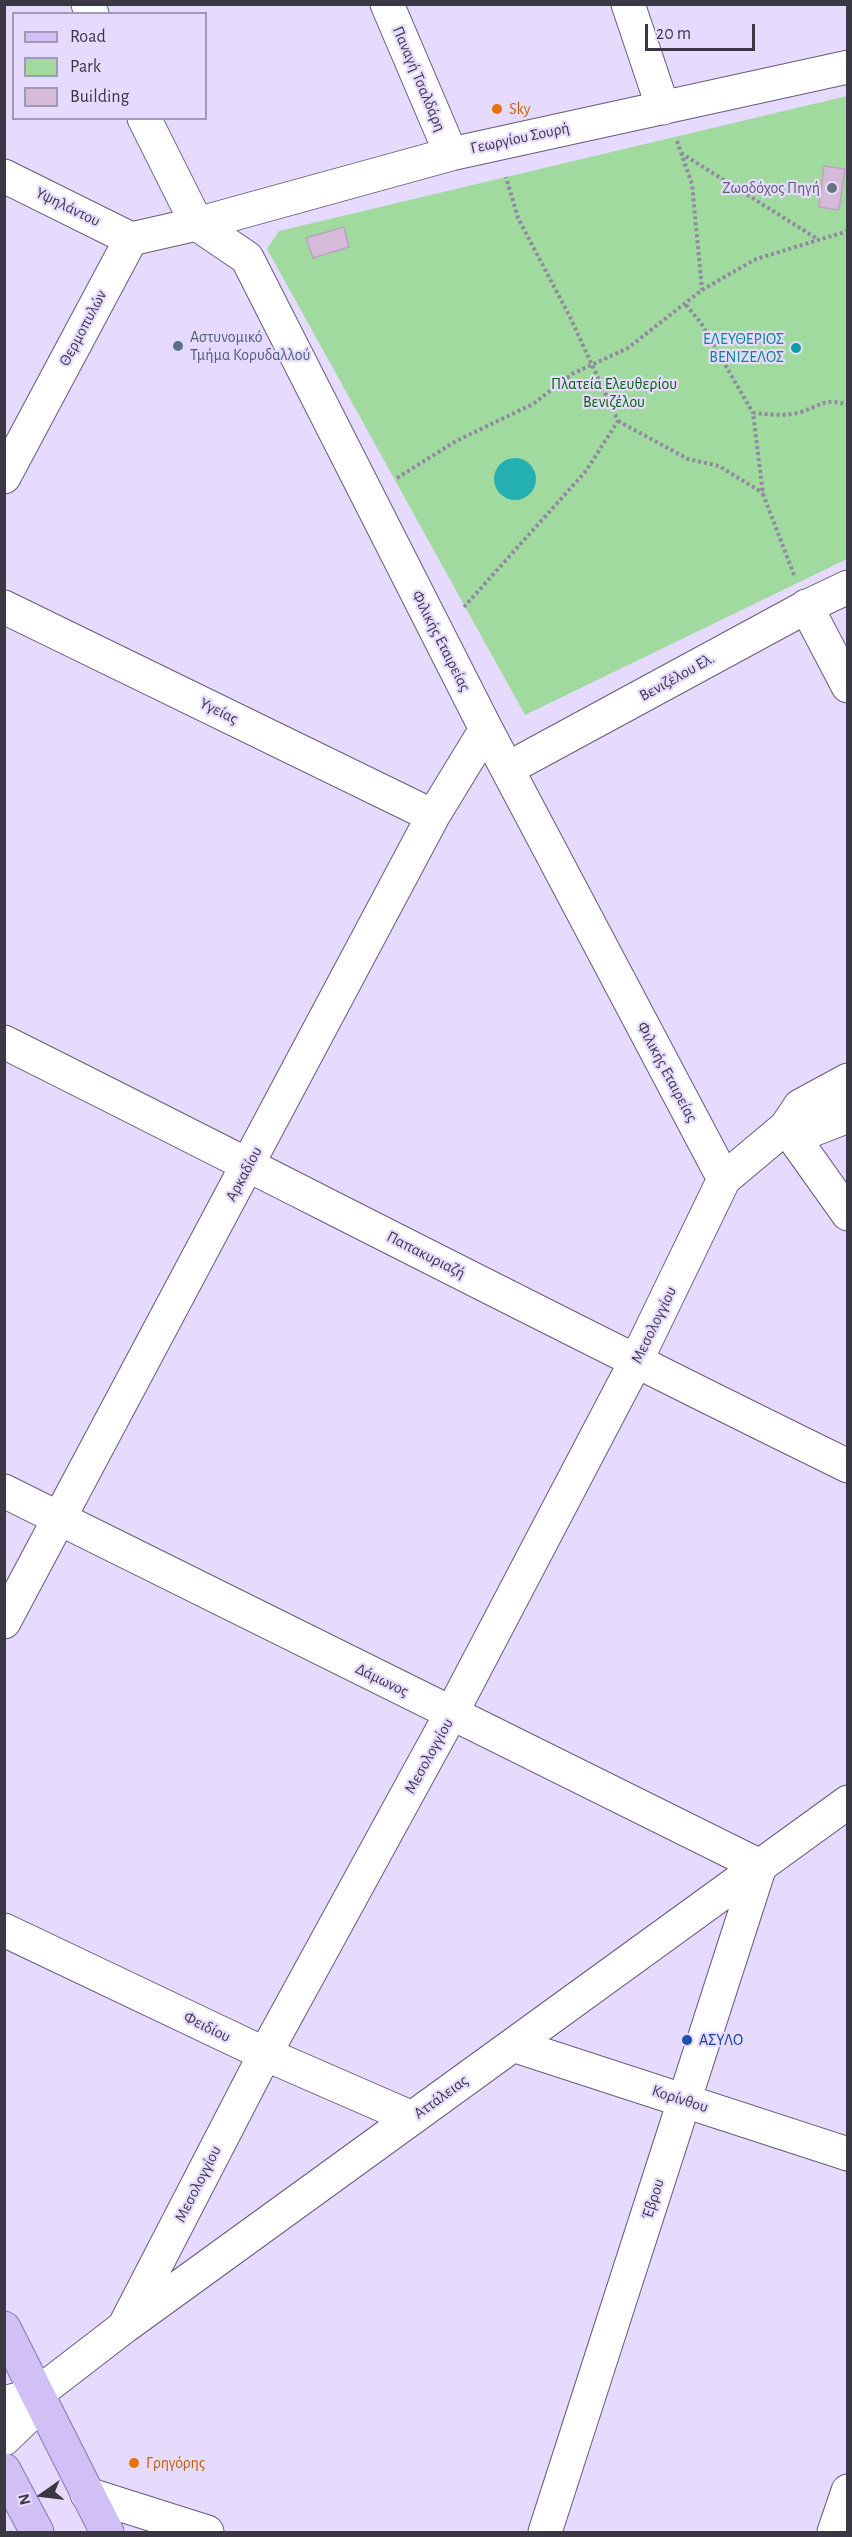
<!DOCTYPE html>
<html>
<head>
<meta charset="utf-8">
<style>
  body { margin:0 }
  #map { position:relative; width:852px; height:2537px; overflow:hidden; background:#e6dbfe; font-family:"Alegreya Sans",sans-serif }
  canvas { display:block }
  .frame { position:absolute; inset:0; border:6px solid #3c3745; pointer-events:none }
  .legend { position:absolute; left:12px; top:12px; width:195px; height:108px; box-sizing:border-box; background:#e6dbfe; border:2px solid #a299b4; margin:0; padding:8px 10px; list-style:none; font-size:18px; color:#3c3745 }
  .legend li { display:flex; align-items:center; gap:12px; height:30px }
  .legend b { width:30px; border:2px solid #a299b4 }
  .north { position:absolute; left:12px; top:2465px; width:60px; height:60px; -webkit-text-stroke:4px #e6dbfe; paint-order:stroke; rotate:256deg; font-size:16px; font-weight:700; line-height:24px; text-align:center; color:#3c3745 }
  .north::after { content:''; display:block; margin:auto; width:21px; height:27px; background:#3c3745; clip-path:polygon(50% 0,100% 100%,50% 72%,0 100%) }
  .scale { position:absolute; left:645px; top:24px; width:110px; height:27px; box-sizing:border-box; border:3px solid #3c3745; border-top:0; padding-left:8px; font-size:18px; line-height:21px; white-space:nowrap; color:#3c3745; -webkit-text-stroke:4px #e6dbfe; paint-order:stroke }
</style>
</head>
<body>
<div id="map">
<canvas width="852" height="2537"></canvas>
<div class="frame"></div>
<ul class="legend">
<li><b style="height:8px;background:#d0c0f5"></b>Road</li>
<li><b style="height:16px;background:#a0da9e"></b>Park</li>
<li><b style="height:16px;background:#d5bbd9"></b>Building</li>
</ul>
<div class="north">N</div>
<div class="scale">20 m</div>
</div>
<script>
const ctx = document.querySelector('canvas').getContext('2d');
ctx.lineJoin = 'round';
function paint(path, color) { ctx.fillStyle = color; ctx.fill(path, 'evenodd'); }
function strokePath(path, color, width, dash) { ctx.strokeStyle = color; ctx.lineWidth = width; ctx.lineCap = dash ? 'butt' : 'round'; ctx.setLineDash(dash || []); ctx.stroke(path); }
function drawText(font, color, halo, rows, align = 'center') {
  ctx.font = font + ' "Alegreya Sans",sans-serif'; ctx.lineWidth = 4.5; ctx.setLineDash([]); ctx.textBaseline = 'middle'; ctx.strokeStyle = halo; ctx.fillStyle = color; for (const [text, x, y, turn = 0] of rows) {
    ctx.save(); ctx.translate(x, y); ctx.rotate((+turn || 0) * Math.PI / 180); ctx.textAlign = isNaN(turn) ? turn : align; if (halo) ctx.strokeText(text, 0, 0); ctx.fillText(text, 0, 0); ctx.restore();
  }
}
paint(new Path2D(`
  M847,96v463l-322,156 -258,-466 12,-18z`), '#a0da9e');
paint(new Path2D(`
  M494 479a21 21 0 1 1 42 0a21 21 0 1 1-42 0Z`), '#24afb1');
const building = new Path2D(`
  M824,166l21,3 -6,41 -20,-3z
  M344,227l5,20 -36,11 -7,-20z`);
paint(building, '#d5bbd9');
strokePath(building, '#bda3c0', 1.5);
const minor = new Path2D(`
  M88,4l4,10
  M387,4l64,150
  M628,4l35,104
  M144,118l53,106 50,34 239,471 238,450
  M4,176l127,63
  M4,477l127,-238 66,-15 254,-70 397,-87
  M806,606l42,80
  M4,607l429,209
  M507,769l299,-162 42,-20
  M4,1042c282,141 561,286 844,424
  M786,1127l62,87
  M786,1127l26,3 36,-14
  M4,1491l756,375 -215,666
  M4,1622l429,-806 53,-87
  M4,1930l261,124 147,64
  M513,2045l335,109
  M124,2327l141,-273 186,-340 184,-351 89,-184 62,-52 14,-21 48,-26
  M4,2403l33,-9 87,-67 724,-525
  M4,2439l27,-26 6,-19
  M87,2494l120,38
  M834,2532l14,-41`);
const major = new Path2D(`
  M4,2328l103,204
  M4,2470l33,62`);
strokePath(minor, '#665c7a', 35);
strokePath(major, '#8775b4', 35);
strokePath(new Path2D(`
  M677,141l15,43 10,106
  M681,153l138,87
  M686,305l15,18 52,90
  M618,421l70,38 31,7 44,27
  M397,478l59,-37 77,-37 39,-30 56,-26 74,-58 54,-31 92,-28
  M794,575l-31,-81 -10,-81c16,1 32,4 48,-1 19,-6 24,-15 47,-7
  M464,607l122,-136 32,-50 -48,-104 -52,-99 -12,-41`), '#9189a1', 4, [3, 3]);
strokePath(minor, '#fff', 33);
strokePath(major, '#d0c0f5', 33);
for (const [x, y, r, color] of [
  [497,109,6,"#e8710a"],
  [832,188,6,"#6b7280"],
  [178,346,6,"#5c6f8a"],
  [796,348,6,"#0f9aa8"],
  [687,2040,6,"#1a4fb4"],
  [134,2463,6,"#e8710a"]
]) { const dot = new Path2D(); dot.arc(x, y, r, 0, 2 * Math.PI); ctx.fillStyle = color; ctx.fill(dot); strokePath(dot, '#e6dbfe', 2); }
drawText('16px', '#3c3745', '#e6dbfe', [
  ["Παναγή Τσαλδάρη",419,79,67],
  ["Γεωργίου Σουρή",520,138,-12],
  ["Υψηλάντου",68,207,26],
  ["Θερμοπυλών",83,328,-62],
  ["Φιλικής Εταιρείας",441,641,63],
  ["Βενιζέλου Ελ.",677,677,-29],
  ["Υγείας",219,711,26],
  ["Φιλικής Εταιρείας",667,1072,62],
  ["Αρκαδίου",244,1174,-62],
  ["Παπακυριαζή",426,1255,27],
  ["Μεσολογγίου",654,1325,-64],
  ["Δάμωνος",382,1680,26],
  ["Μεσολογγίου",429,1756,-61],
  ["Φειδίου",207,2027,26],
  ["Αττάλειας",441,2097,-36],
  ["Κορίνθου",680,2099,18],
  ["Μεσολογγίου",198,2184,-63],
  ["Έβρου",653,2199,-72]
]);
drawText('16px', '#c56008', '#e6dbfe', [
  ["Sky",509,109],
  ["Γρηγόρης",146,2463]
], 'left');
drawText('16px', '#5b616d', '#e6dbfe', [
  ["Ζωοδόχος Πηγή",820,188]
], 'right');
drawText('16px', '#4e5e75', '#e6dbfe', [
  ["Αστυνομικό",190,337],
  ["Τμήμα Κορυδαλλού",190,355]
], 'left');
drawText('16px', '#0d838f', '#e6dbfe', [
  ["ΕΛΕΥΘΕΡΙΟΣ",784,339],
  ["ΒΕΝΙΖΕΛΟΣ",784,357]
], 'right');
drawText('16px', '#00610c', '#e6dbfe', [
  ["Πλατεία Ελευθερίου",614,384],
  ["Βενιζέλου",614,402]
]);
drawText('16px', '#164399', '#e6dbfe', [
  ["ΑΣΥΛΟ",699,2040]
], 'left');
</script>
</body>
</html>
